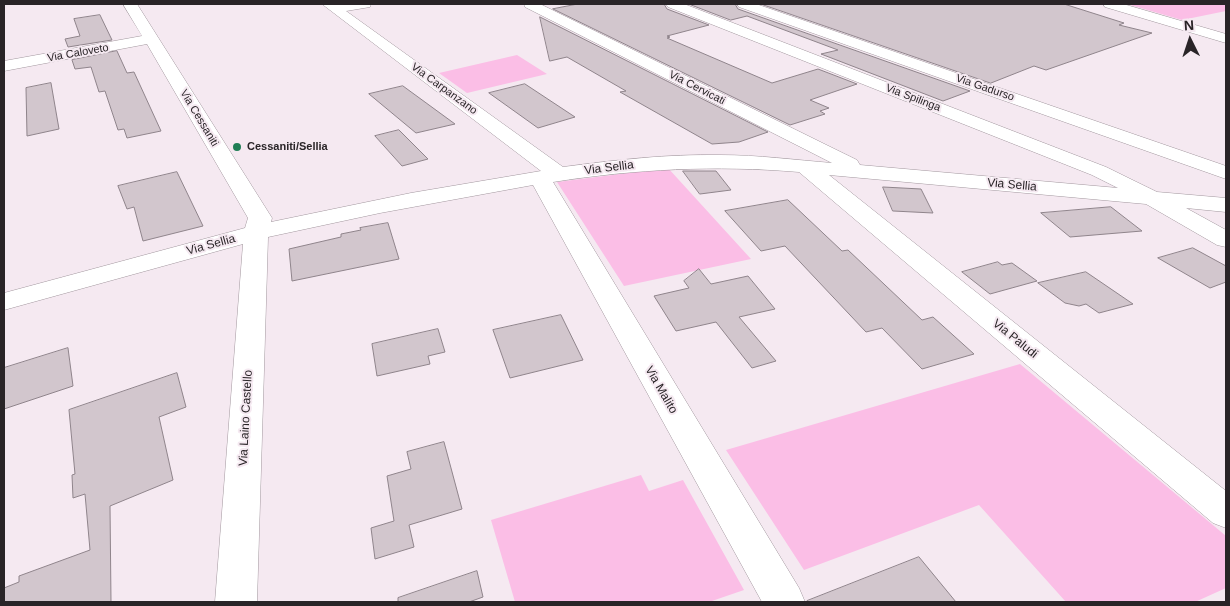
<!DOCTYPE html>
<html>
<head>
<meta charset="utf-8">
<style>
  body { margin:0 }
  #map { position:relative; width:1230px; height:606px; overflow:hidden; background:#f5e9f1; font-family:Helvetica,sans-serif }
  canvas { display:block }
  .frame { position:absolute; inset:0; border:5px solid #292427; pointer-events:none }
  .north { position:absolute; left:1165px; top:15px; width:50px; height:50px; -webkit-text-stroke:4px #f5e9f1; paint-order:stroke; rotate:356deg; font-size:14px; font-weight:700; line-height:20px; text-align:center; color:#292427 }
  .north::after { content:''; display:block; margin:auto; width:18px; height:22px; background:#292427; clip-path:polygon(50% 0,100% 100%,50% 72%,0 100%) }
</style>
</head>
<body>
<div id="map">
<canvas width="1230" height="606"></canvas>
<div class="frame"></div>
<div class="north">N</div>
</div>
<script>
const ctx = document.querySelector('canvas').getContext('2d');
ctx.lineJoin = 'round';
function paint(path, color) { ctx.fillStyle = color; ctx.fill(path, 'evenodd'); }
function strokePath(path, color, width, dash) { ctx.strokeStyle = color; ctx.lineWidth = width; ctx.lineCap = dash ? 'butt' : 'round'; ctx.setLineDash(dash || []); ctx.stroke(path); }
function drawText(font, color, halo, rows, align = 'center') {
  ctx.font = font + ' Helvetica,sans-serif'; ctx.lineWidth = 4; ctx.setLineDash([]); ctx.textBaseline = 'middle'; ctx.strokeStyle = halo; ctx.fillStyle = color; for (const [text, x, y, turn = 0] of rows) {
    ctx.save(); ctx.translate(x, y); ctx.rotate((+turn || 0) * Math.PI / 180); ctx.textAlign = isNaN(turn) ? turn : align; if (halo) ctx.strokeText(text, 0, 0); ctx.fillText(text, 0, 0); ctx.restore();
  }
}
paint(new Path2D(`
  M1127,4h99v7l-44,9z
  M517,55l30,19 -80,19 -28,-20z
  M668,168l83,91 -127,27 -67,-104z
  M1020,364l206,172v52l-31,14h-129l-87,-97 -175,65 -78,-120z
  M641,475l8,16 34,-11 61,110 -35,12h-194l-24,-82z`), '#fbbee6');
const building = new Path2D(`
  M578,4h86l3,5 42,16 -42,11 3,1 -3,1 105,45 46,-14 39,15 -47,16 19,8 -9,3 5,3 -35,11 -237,-116z
  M689,4h46l3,5 232,82 -27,10 -122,-47 17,-4 -91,-34 -16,4z
  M761,4h303l60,19 -5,2 33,8 -106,37 -12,-4 -43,17z
  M100,15l12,25 -44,7 -3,-8 15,-3 -6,-17z
  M540,17l228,115 -29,10 -27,2 -92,-52 6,-1 -59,-34 -17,4z
  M117,51l10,22 7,-1 27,59 -34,7 -3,-9 -6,1 -13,-39 -6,1 -8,-25 -16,2 -3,-9z
  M51,83l8,46 -32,7 -1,-48z
  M525,84l50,33 -37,11 -49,-35z
  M403,86l52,38 -39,9 -47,-39z
  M399,130l29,29 -26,7 -27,-30z
  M683,171h33l15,19 -31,4z
  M177,172l26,54 -60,15 -9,-34 -7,2 -9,-23z
  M883,187l38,2 12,24 -40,-2z
  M788,200l54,51 6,-1 74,70 11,-3 41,37 -52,15 -40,-41 -16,4 -81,-86 -24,5 -36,-40z
  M1111,207l31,24 -72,6 -29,-24z
  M388,223l11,36 -107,22 -3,-32 52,-12v-3l20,-4 -1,-2z
  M1193,248l33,18v16l-16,6 -52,-30z
  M998,262l4,3 10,-2 25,18 -47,13 -28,-22z
  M699,269l12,15 37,-8 27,33 -36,8 37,44 -24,7 -36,-46 -40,9 -22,-35 35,-8 -5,-7z
  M1086,272l47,32 -34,9 -13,-9 -7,2 -14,-3 -27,-20z
  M561,315l22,45 -73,18 -17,-48z
  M438,329l7,23 -17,4 2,8 -53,12 -5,-32z
  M68,348l5,38 -69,23v-41z
  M177,373l9,34 -27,10 14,63 -63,26 1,96h-107v-14l15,-6v-6l71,-26 -5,-56 -12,4 -1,-23 3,-1 -6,-64z
  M444,442l18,67 -53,16 5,22 -39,12 -4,-31 23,-7 -7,-45 24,-7 -4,-17z
  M919,557l37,45h-149v-1z
  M477,571l6,26 -14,5h-71v-4z`);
paint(building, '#d2c6cd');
strokePath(building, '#8f848b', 1);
const minor = new Path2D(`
  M123,4h14l135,214 -1,4 140,-29 130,-22 -219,-167h49l-1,3 -24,4 217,156c52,-7 105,-13 157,-12 38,0 75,5 112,8l-307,-156 -1,-3h16l317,156 3,5 258,23 -26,-13 -424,-168 -2,-3h18l422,163 51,25 69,6v14l-40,-4 40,22v17l-9,-2 -71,-41 -317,-29 397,316v37l-13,-5 -414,-351c-84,-7 -163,-3 -246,10l246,406 6,14h-43l-229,-417 -153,28 -112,24 -11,365h-42l28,-358 -239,66v-17l241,-65 3,-10 -101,-174 -143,27v-10l138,-25z
  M737,4h19l470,162v13l-487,-172z
  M1103,4h20l103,30v9l-121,-36z`);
strokePath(minor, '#a2979e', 1);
paint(minor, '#fff');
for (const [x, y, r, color] of [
  [237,147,5,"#207e55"]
]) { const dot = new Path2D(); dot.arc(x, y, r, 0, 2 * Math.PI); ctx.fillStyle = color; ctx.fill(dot); strokePath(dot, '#f5e9f1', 2); }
drawText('11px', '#292427', '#f5e9f1', [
  ["Via Caloveto",78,53,-10],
  ["Via Cervicati",697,88,27],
  ["Via Gadurso",985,88,19],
  ["Via Carpanzano",444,89,36],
  ["Via Spilinga",913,98,21],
  ["Via Cessaniti",199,118,59]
]);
drawText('bold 11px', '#292427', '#f5e9f1', [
  ["Cessaniti/Sellia",247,147]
], 'left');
drawText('12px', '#292427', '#f5e9f1', [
  ["Via Sellia",609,168,-7],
  ["Via Sellia",1012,185,5],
  ["Via Sellia",211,245,-15],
  ["Via Paludi",1015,339,39],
  ["Via Malito",661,390,60],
  ["Via Laino Castello",246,418,-87]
]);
</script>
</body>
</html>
